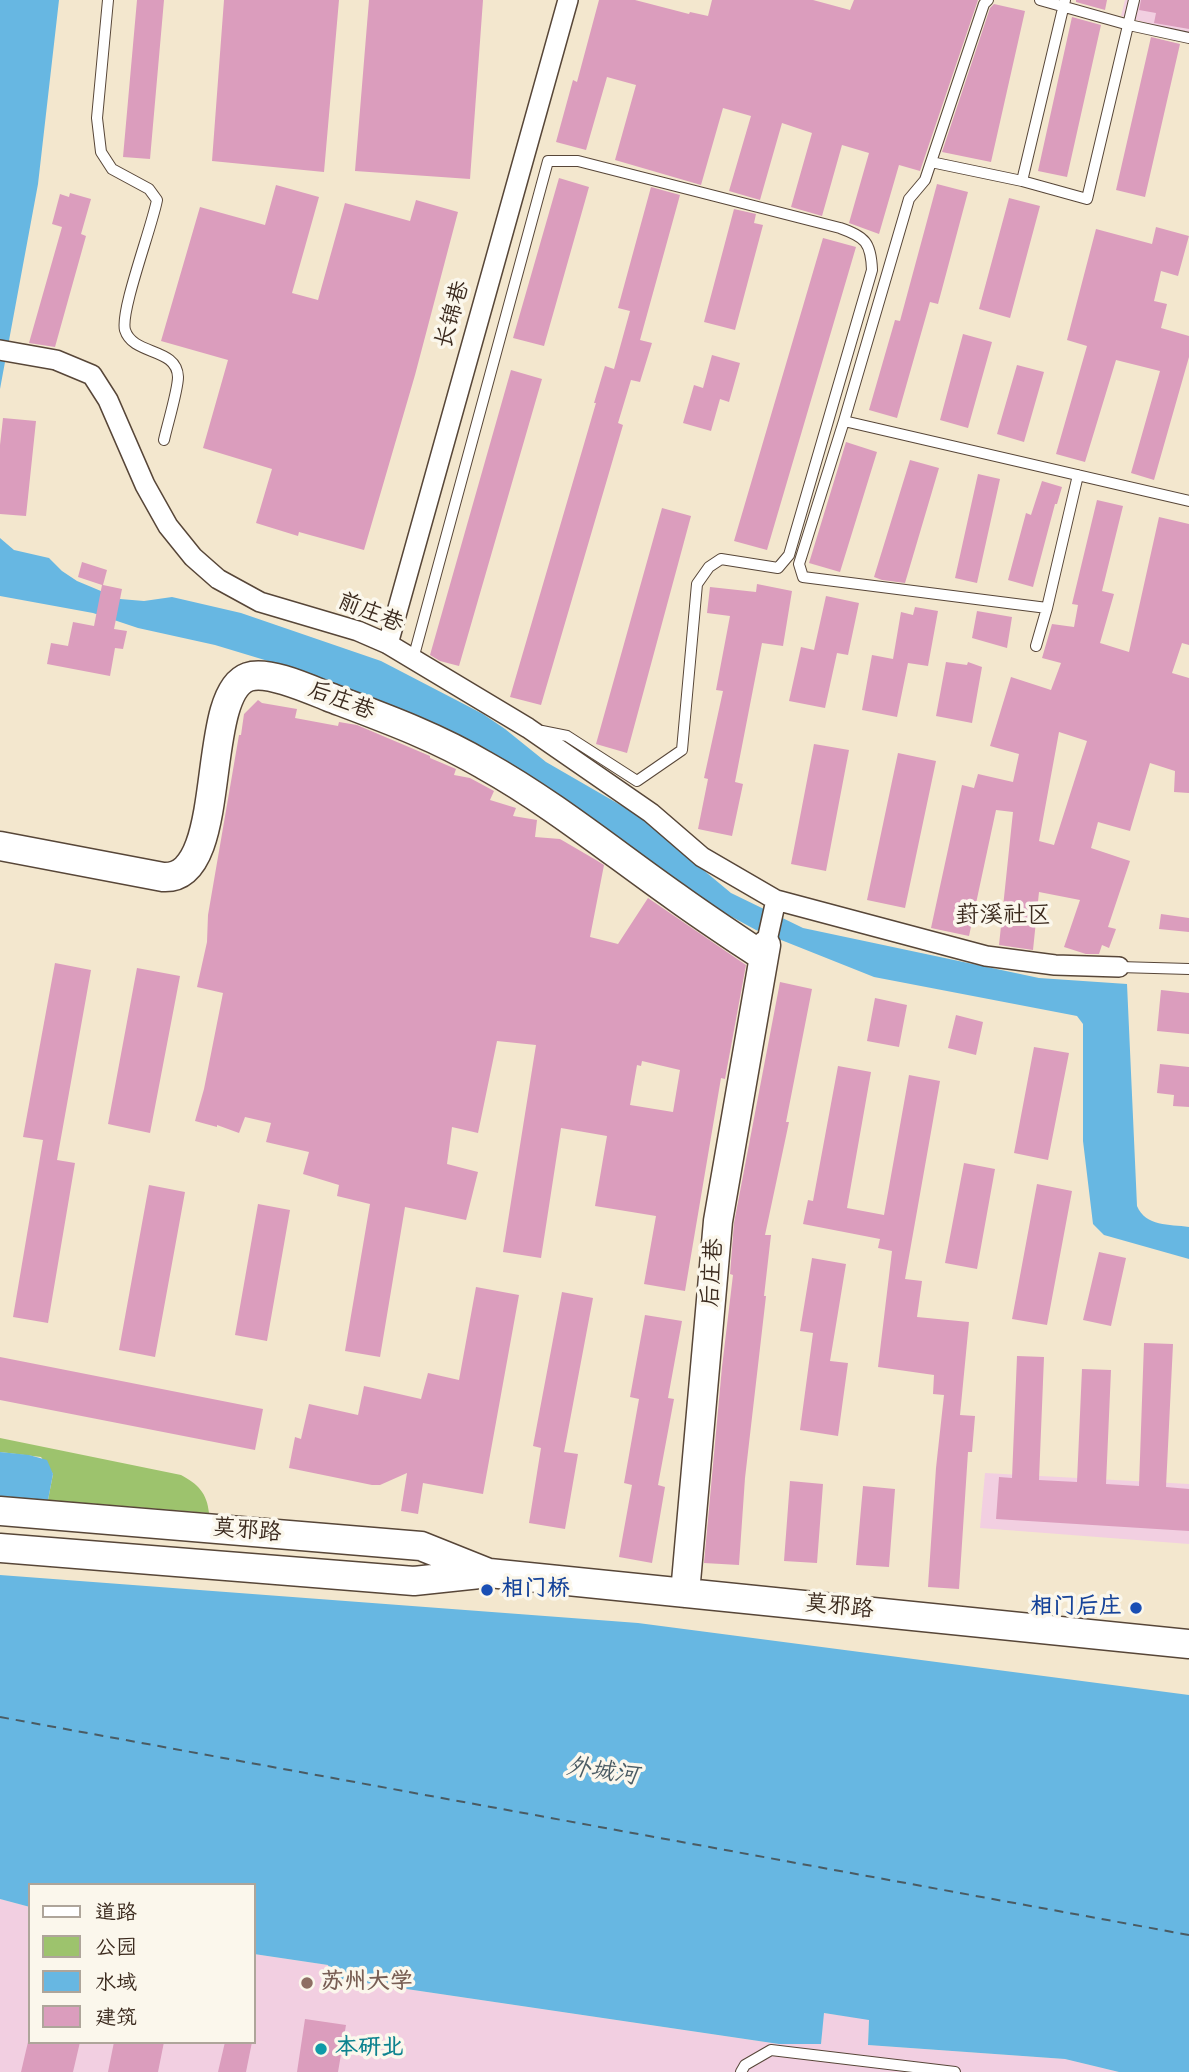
<!DOCTYPE html>
<html>
<head>
<meta charset="utf-8">
<style>
  body { margin:0 }
  #map { position:relative; width:1189px; height:2072px; overflow:hidden; background:#f3e7ce; font-family:"Architects Daughter","LXGW WenKai TC",sans-serif }
  canvas { display:block }
  .legend { position:absolute; left:28px; top:1883px; width:228px; height:161px; box-sizing:border-box; background:#fbf7ec; border:2px solid #aea59a; margin:0; padding:9px 12px; list-style:none; font-size:21px; color:#3b2a1e }
  .legend li { display:flex; align-items:center; gap:14px; height:35px }
  .legend b { width:35px; border:2px solid #aea59a }
</style>
</head>
<body>
<div id="map">
<canvas width="1189" height="2072"></canvas>
<ul class="legend">
<li><b style="height:9px;background:#fff"></b>道路</li>
<li><b style="height:19px;background:#9dc36d"></b>公园</li>
<li><b style="height:19px;background:#67b7e2"></b>水域</li>
<li><b style="height:19px;background:#db9dbd"></b>建筑</li>
</ul>
</div>
<script>
const ctx = document.querySelector('canvas').getContext('2d');
ctx.lineJoin = 'round';
function paint(path, color) { ctx.fillStyle = color; ctx.fill(path, 'evenodd'); }
function strokePath(path, color, width, dash) { ctx.strokeStyle = color; ctx.lineWidth = width; ctx.lineCap = dash ? 'butt' : 'round'; ctx.setLineDash(dash || []); ctx.stroke(path); }
function drawText(font, color, halo, rows, align = 'center') {
  ctx.font = font + ' "Architects Daughter","LXGW WenKai TC",sans-serif'; ctx.lineWidth = 7; ctx.setLineDash([]); ctx.textBaseline = 'middle'; ctx.strokeStyle = halo; ctx.fillStyle = color; for (const [text, x, y, turn = 0] of rows) {
    ctx.save(); ctx.translate(x, y); ctx.rotate((+turn || 0) * Math.PI / 180); ctx.textAlign = isNaN(turn) ? turn : align; if (halo) ctx.strokeText(text, 0, 0); ctx.fillText(text, 0, 0); ctx.restore();
  }
}
paint(new Path2D(`
  M1125,0h64v34l-68,-18z
  M985,1473l204,11v60l-209,-16z
  M0,1899l30,8v135h224v-88l74,11 4,13 447,66h42l2,-31 46,6 -1,26 197,14 54,13h-1119z`), '#f2cfe1');
paint(new Path2D(`
  M0,1438l181,37c17,9 26,18 28,38l-161,-13 5,-26 -12,-17 -41,-5z`), '#9dc36d');
paint(new Path2D(`
  M0,0h59l-21,184 -38,205z
  M0,538l14,12 35,8 13,13 15,10 43,18 24,2 28,-4 69,16 140,48 102,53 22,15 41,33 90,52 95,79 72,35 236,50 88,6 10,222c9,21 32,18 52,21v32l-85,-24 -11,-11 -10,-83v-117l-6,-8 -203,-39 -118,-47 -57,-31 -92,-70 -211,-121 -128,-47 -53,-16 -77,-17 -45,-15 -93,-17z
  M0,1452l29,3 18,5 6,14 -5,26 -48,-4z
  M0,1575l638,48 551,72v377h-70l-54,-13 -197,-14 1,-25 -45,-7 -3,31h-42l-447,-66 -4,-13 -74,-11v-69h-224v22l-30,-8z`), '#67b7e2');
strokePath(new Path2D(`
  M0,1717l1189,218`), '#4a5b63', 2, [9, 7]);
paint(new Path2D(`
  M137,0h27l-14,159 -27,-2z
  M224,0h115l-15,172 -112,-11z
  M369,0h114l-13,179 -115,-8z
  M599,0h36l54,14 1,-2 18,4 4,-16h101l37,10 4,-10h124l-58,171 -21,-6 -20,69 -30,-11 20,-70 -27,-8 -20,71 -31,-9 21,-74 -30,-10 -22,77 -31,-9 22,-75 -28,-8 -22,77 -86,-25 21,-75 -29,-8 -21,73 -30,-8 17,-62 4,2z
  M1076,0h31l-2,10 -29,-8z
  M1141,0h48v29l-35,-6 2,-10 -17,-3z
  M994,4l31,7 -34,151 -49,-10 48,-144z
  M1072,17l29,8 -34,152 -29,-6z
  M1151,37l29,7 -35,153 -29,-7z
  M559,178l30,9 -45,159 -31,-8z
  M937,184l31,8 -30,112 -8,-2 -33,116 -28,-8 26,-90 5,1z
  M276,185l43,12 -27,96 26,7 27,-97 65,18 6,-21 42,12 -43,163 -51,175 -65,-18 -1,4 -42,-13 16,-54 -69,-21 25,-88 -67,-19 39,-134 65,18z
  M651,187l29,8 -40,145 12,3 -12,39 -9,-2 -13,43 5,2 -82,280 -31,-8 86,-294h-2l11,-37 9,3 16,-58 -12,-3z
  M70,193l21,6 -10,35 5,2 -31,111 -26,-4 33,-116 -10,-3 8,-30 9,3z
  M1009,198l31,8 -30,112 -31,-9z
  M734,209l22,5 -2,9 9,2 -28,105 -31,-8z
  M1156,227l33,9 -11,40 -17,-5 -7,30 13,3 -6,24 28,8v21l-35,123 -23,-7 29,-102 -44,-11 -31,102 -29,-8 31,-108 -20,-6 29,-111 56,15z
  M823,238l33,9 -89,303 -33,-9z
  M963,334l29,8 -24,86 -28,-8z
  M712,355l28,8 -11,39 -9,-3 -9,32 -28,-8 11,-38 9,3z
  M1017,365l27,7 -20,70 -27,-8z
  M511,370l31,9 -83,287 -19,-5 -10,-6z
  M3,418l33,3 -10,95 -26,-2v-69z
  M846,442l31,10 -37,120 -31,-9z
  M910,460l29,8 -34,115 -23,-3 -8,-3z
  M978,474l22,5 -23,104 -22,-5z
  M1042,481l20,6 -5,17h-2l-22,83 -25,-7 18,-67 5,2z
  M1097,500l26,6 -21,85 12,3 -14,49 29,9 30,-135 30,7v121l-7,-2 -10,30 17,5v115l-15,-1 1,-21 -25,-8 -20,68 -32,-9 -7,26 39,13 -22,66 8,2 -7,19 -7,-3 -3,9h-13l-22,-7 16,-47 -41,-8 -6,58 -34,-5 14,-133 -17,-2 -27,126 -38,-8 31,-143 12,3 4,-14 35,8 6,-28 -29,-8 21,-69 40,13 10,-27 -19,-5 10,-34 22,3 4,-22 -6,-1zM1059,732l28,9 -33,104 -15,-4z
  M662,508l29,8 -64,237 -31,-9z
  M82,562l25,8 -4,15 19,4 -8,40 13,2 -4,18 -8,-1 -5,28 -63,-12 4,-21 17,3 5,-24 21,4 8,-41 -24,-8z
  M757,584l35,7 -9,55 -21,-3 -27,139 8,2 -11,52 -34,-7 10,-50 -4,-1 19,-87 -7,-1 14,-74 -23,-3 3,-26 46,5z
  M826,596l33,7 -11,52 -11,-2 -12,55 -36,-7 12,-54 13,3z
  M915,607l23,4 -10,55 -20,-3 -11,54 -35,-7 10,-55 21,4 8,-47 12,3z
  M977,611l35,6 -5,31 -35,-10z
  M946,662l21,3 1,-3 14,5 -10,56 -36,-7z
  M258,700l4,3 35,6 -2,9 43,8 1,-4 18,3 73,31v2l26,11 -2,6 16,3 24,13 -4,9 26,8 -3,8 24,4 -2,17 25,2 36,21 8,5 -14,72 28,7 30,-46 98,67 -21,114 -4,-1 -36,213 -41,-7 12,-68 -61,-10 12,-70 -46,-8 -20,130 -38,-6 33,-207 -39,-4 -19,92 -26,-6 -5,37 31,8 -12,48 -61,-13 -25,150 -35,-6 25,-147 -33,-8 2,-11 -36,-11 6,-22 -43,-10 5,-19 -26,-6 -6,16 -22,-8v2l-22,-6 9,-32 19,-96 -26,-6 10,-45 1,-27 31,-180h2l3,-21zM642,1061l38,9 -7,42 -43,-7 7,-40 4,1z
  M814,744l35,6 -23,121 -35,-7z
  M898,753l38,8 -31,147 -38,-8z
  M1161,914l28,4v14l-30,-3z
  M55,963l36,7 -34,190 18,3 -27,160 -35,-6 30,-177 -20,-3z
  M137,968l43,8 -30,157 -42,-9z
  M780,982l32,7 -26,133h3l-24,113h6l-7,61h2l-21,182 -6,87 -35,-2 18,-196 11,-92 -3,-1 4,-51z
  M1161,990l28,3v41l-32,-3z
  M875,998l32,7 -8,42 -32,-6z
  M956,1015l27,7 -7,33 -28,-7z
  M1034,1047l35,6 -21,107 -34,-7z
  M1160,1064l29,3v40l-16,-1 1,-11 -17,-2z
  M838,1066l33,6 -24,136 37,7 25,-140 31,6 -35,198 17,2 -5,36 52,5 -9,93 15,1 -3,36h-4l-9,137 -31,-2 8,-119 8,-73 -11,-1 1,-19 -56,-8 14,-116 -14,-3 2,-9 -77,-15 5,-24 5,1z
  M964,1163l31,6 -18,100 -32,-6z
  M1037,1184l35,7 -25,134 -35,-6z
  M149,1185l36,7 -30,165 -36,-7z
  M258,1204l32,6 -23,131 -32,-6z
  M1099,1252l27,6 -15,68 -28,-6z
  M812,1258l34,6 -16,97 18,2 -10,73 -38,-6 13,-97 -13,-2z
  M476,1287l43,8 -36,199 -60,-11 -5,31 -17,-3 6,-38 -27,12h-8l-83,-17 6,-31 6,2 8,-35 49,11 6,-29 57,13 7,-26 31,7z
  M562,1292l31,6 -29,154 14,2 -13,75 -36,-6 12,-75 -8,-2z
  M645,1315l37,6 -14,77 6,1 -16,86 7,2 -13,76 -33,-6 13,-72 -8,-2 15,-84 -9,-2z
  M1144,1343l29,1 -7,143 23,2v42l-193,-12 3,-42 13,1 5,-122 27,1 -5,123 38,2 5,-113 29,1 -5,114 33,2z
  M0,1357l263,52 -8,41 -255,-50z
  M790,1481l33,3 -6,79 -33,-2z
  M863,1486l32,3 -6,78 -33,-2z
  M305,2019l41,6 -8,47h-41z
  M28,2042h52l-7,30h-52z
  M114,2042h50l-6,30h-50z
  M225,2042h27l-6,30h-28z`), '#db9dbd');
const lane = new Path2D(`
  M108,0l-11,118 4,34 11,17 37,20 8,11c-5,27 -37,111 -32,130 8,26 52,17 53,47 0,13 -11,49 -14,63
  M1040,0l89,25 60,13
  M931,162l53,-158 4,-4
  M1022,181l43,-181
  M844,421l345,80
  M1078,475l-31,133 -244,-31 -4,-13 45,-143 65,-222 16,-19 6,-18 91,19 65,18 47,-199
  M1036,646l11,-38
  M413,659l135,-498h30l262,67c25,9 31,14 32,42l-83,285 -11,13 -57,-9 -12,8 -12,17 -15,166 -45,31 -70,-45 -25,-5
  M1119,967l70,2
  M741,2072l4,-7 26,-15 184,22`);
const street = new Path2D(`
  M0,350l56,10 36,15 16,25 37,85 23,41 25,31 25,22 42,23 98,29 30,13 140,84 123,85 51,44 74,43 210,56 69,9 64,2
  M388,644l180,-644
  M766,945l10,-45`);
const secondary = new Path2D(`
  M0,846l163,31c68,4 35,-182 85,-200 20,-7 61,12 81,20 53,20 106,39 155,68 68,38 128,87 192,132 29,21 58,40 88,60
  M0,1511l421,35 65,26
  M0,1548l414,33 75,-8 700,71
  M685,1593l33,-372 48,-276`);
strokePath(lane, '#574638', 12);
strokePath(street, '#574638', 22);
strokePath(secondary, '#574638', 31);
strokePath(lane, '#fff', 10);
strokePath(street, '#fff', 19);
strokePath(secondary, '#fff', 28);
for (const [x, y, r, color] of [
  [487,1590,7,"#1a4fb4"],
  [1136,1608,7,"#1a4fb4"],
  [307,1983,7,"#8d6e63"],
  [321,2049,7,"#0f9aa8"]
]) { const dot = new Path2D(); dot.arc(x, y, r, 0, 2 * Math.PI); ctx.fillStyle = color; ctx.fill(dot); strokePath(dot, '#fbf7ec', 2.5); }
drawText('23px', '#3b2a1e', '#fbf7ec', [
  ["长锦巷",454,315,-74],
  ["前庄巷",370,614,22],
  ["后庄巷",341,702,21],
  ["后庄巷",714,1273,-86],
  ["莫邪路",247,1532,5],
  ["莫邪路",839,1608,6]
]);
drawText('bold 23px', '#164399', '#fbf7ec', [
  ["相门桥",501,1590],
  ["相门后庄",1122,1608,"right"]
], 'left');
drawText('bold 23px', '#785e54', '#fbf7ec', [
  ["苏州大学",321,1983]
], 'left');
drawText('bold 23px', '#0d838f', '#fbf7ec', [
  ["本研北",335,2049]
], 'left');
drawText('24px', '#3b2a1e', '#fbf7ec', [
  ["葑溪社区",1003,917]
]);
drawText('italic 24px', '#4a5b63', '#fbf7ec', [
  ["外城河",602,1773,8]
]);
</script>
</body>
</html>
